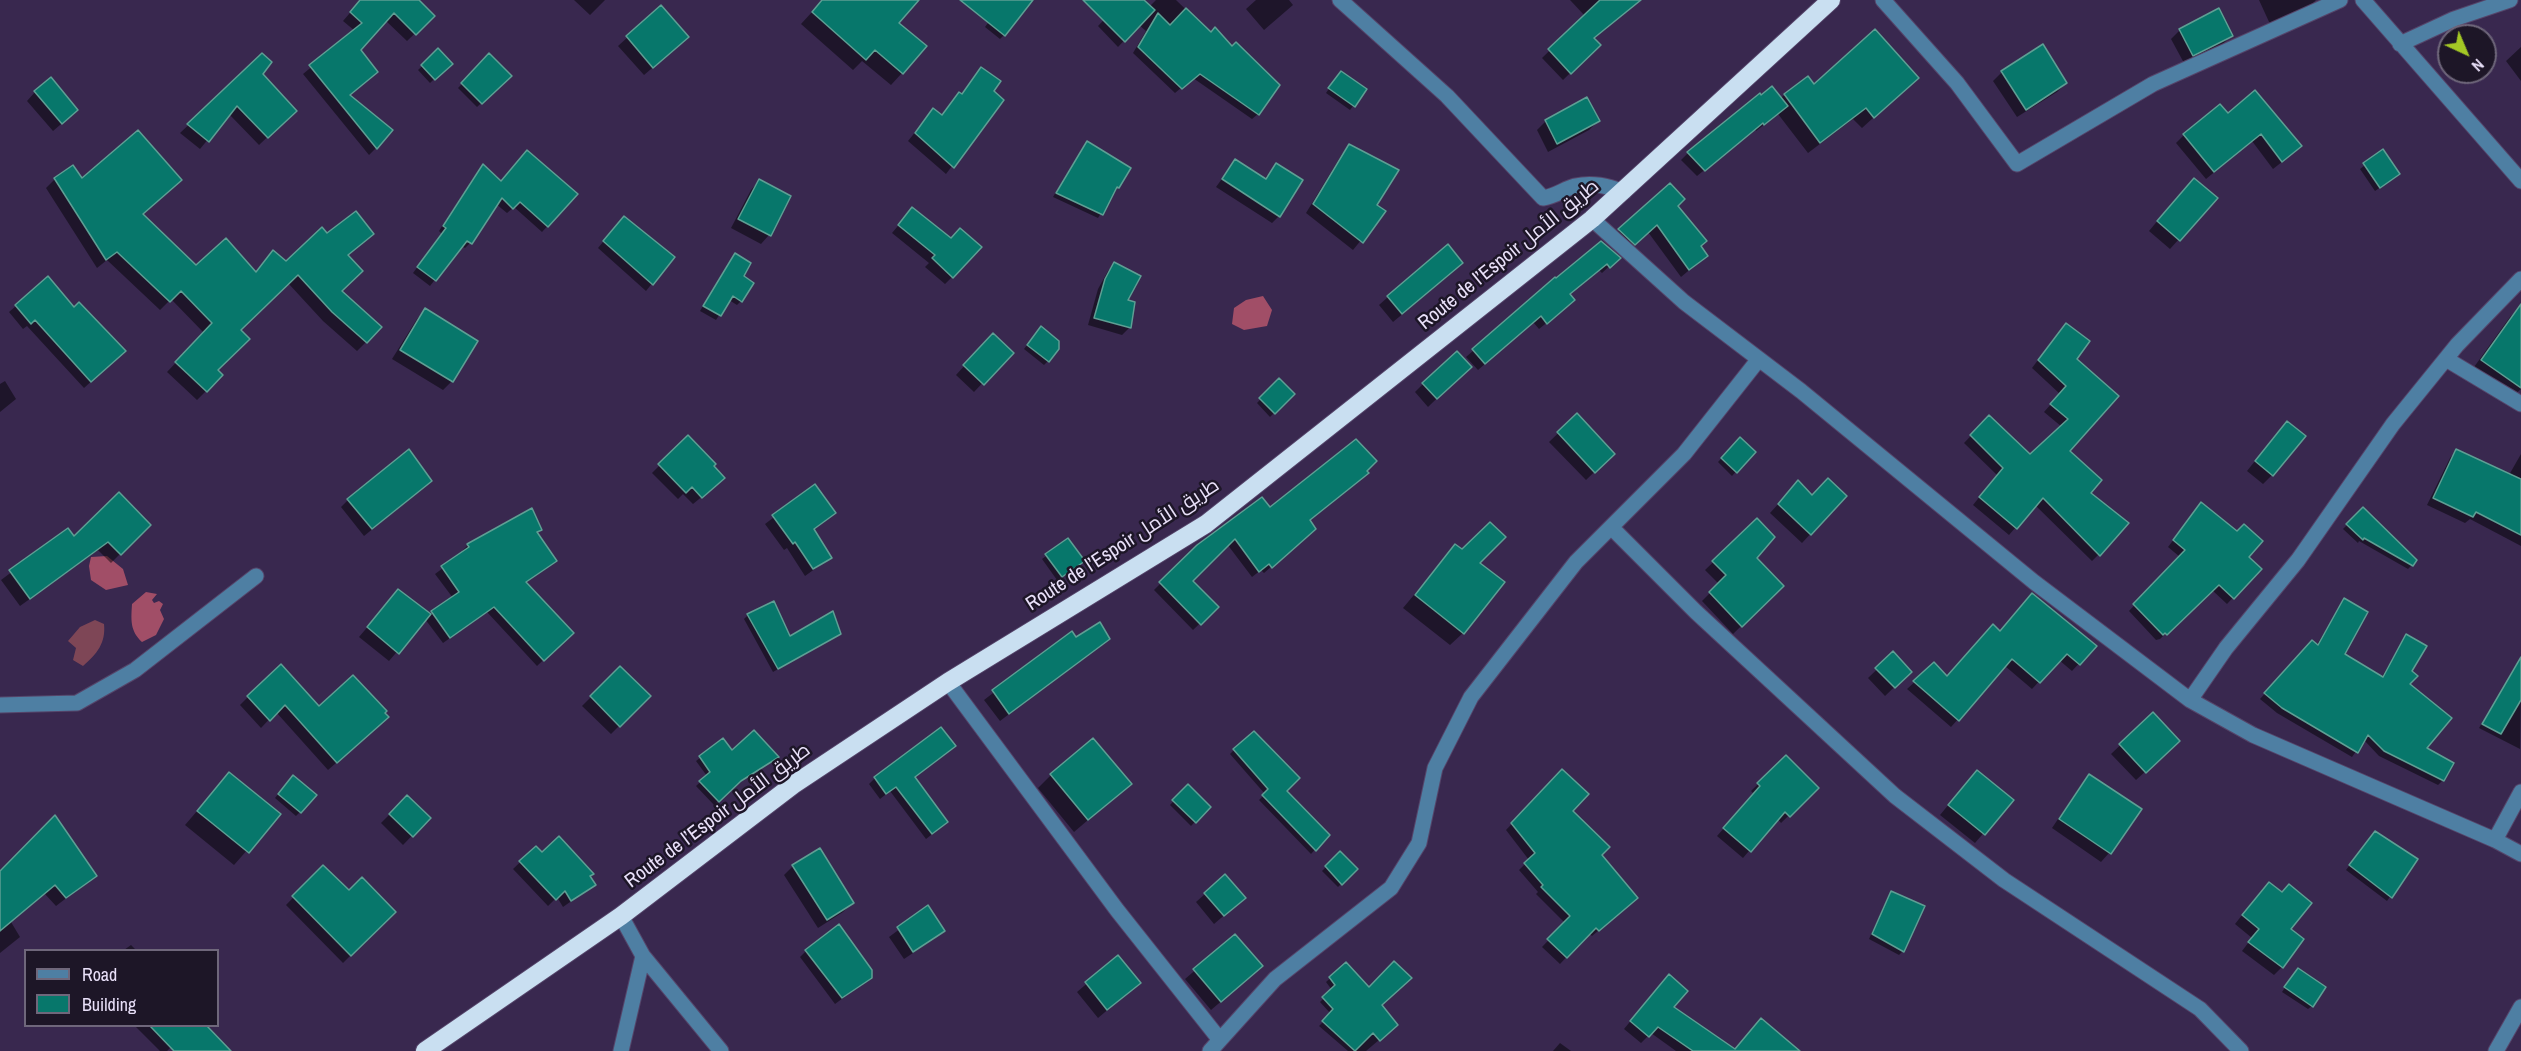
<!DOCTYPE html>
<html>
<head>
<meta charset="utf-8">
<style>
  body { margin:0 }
  #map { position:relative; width:2521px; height:1051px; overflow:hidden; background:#39284f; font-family:"Archivo Narrow",sans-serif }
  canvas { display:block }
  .legend { position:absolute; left:24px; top:949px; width:195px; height:78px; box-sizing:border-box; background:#1d1627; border:2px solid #6f677b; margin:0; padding:8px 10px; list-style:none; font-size:18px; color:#e9e0f9 }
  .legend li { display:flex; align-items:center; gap:12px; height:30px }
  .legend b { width:30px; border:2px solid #6f677b }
  .north { position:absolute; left:2437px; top:24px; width:60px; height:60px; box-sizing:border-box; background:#1d1627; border:2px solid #6f677b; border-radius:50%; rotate:136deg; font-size:16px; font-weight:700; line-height:24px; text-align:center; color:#e9e0f9 }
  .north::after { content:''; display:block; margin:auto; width:21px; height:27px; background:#a4c825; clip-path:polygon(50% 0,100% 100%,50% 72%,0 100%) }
</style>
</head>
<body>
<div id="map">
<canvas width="2521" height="1051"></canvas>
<ul class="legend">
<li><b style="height:8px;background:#4e7fa3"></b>Road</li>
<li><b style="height:16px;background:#07776b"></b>Building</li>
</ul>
<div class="north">N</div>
</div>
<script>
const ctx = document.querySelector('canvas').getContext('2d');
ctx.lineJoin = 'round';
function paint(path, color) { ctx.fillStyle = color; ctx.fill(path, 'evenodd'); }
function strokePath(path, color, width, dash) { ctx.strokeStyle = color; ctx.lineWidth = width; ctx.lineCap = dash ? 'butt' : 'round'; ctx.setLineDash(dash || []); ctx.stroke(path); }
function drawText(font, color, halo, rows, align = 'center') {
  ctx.font = font + ' "Archivo Narrow",Cairo,sans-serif'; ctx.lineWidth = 5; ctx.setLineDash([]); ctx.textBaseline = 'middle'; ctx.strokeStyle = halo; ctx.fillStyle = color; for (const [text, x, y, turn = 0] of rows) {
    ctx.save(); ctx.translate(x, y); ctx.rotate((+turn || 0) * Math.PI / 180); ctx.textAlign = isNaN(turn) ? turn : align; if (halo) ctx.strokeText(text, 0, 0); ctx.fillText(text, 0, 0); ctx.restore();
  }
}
paint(new Path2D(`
  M95,620l9,4c2,19 -7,30 -21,42l-10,-6 3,-12 -8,-7 12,-14z`), '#7e4656');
paint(new Path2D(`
  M1263,296l9,14 -5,16 -23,4 -12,-6 2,-16 12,-8z
  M107,556l16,13 5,16 -22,5 -15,-10 -2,-14 2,-9z
  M146,592l11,2 -5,6 2,3 5,-2 4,3 -3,6 4,9 -8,16 -14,7c-12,-11 -11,-22 -10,-38z`), '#a14e67');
paint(new Path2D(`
  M361,0h56l16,16 -26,25 -22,-21 -26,30 17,22 -27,24 27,52 -7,7 -66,-81 52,-43 -12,-10z
  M574,0h31l-15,15z
  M823,0h88l-14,23 5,50 -11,12 -29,-24 -9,9 -52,-46z
  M1005,0h9l-10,35 -4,4 -15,-12z
  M1123,0h19l7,7 7,-7h20l35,34 47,80 -6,5 -59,-41 -18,15 -42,-40 13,-22 -7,-6 -21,22 -20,-21z
  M1256,0h33l4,5 -29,25 -18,-21z
  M1570,0h71l-48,39 6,6 -36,35 -21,-22 43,-42z
  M2259,0h57l-5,5 -41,19z
  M661,7l17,39 -34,29 -26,-29z
  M2180,30l51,5 -8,9 -39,19 -13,-24z
  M2521,47v34l-15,-20z
  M438,51l12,13 -20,19 -12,-13z
  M262,55l-1,19 34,37 -36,34 -30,-31 -29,35 -20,-16z
  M489,56l21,20 -33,31 -19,-19z
  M981,69l11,22 10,9 -56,74 -38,-33 25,-31 8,6 11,-15 7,-7 2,1z
  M2002,72l64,11 -9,9 -40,25 -24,-36z
  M1337,77l28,13 -15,20 -24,-17z
  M1813,87l92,2 -43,39 -9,-9 -45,34 -30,-39 -22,17 -1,-2 -58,47 -16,-16 7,-7 97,-58z
  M35,92l32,27 -14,12 -26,-30z
  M2255,92l37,62 -19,15 -21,-28 -46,38 -30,-36 8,-8 43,-20z
  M1587,99l11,22 -9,9 -41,22 -11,-22 8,-8z
  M1350,146l25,59 9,7 -31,38 -47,-37 36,-59z
  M1083,147l35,40 -20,31 -45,-21z
  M2383,151l11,27 -19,13 -15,-22z
  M1235,161l29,18 12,-14 3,51 -7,7 -56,-36z
  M478,171l23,11 75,13 -34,37 -28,-25 -7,6 -11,-9 -26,39 -5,5 -4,-2 -31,40 -17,-13 29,-39 -3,-3z
  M55,179l26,2 60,34 55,52 59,6 18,-21 13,11 61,-7 -7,35 26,51 -9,9 -34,-30 -35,-38 -49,47 -33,61 -9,9 -30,-28 37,-39 -33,-34 -11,11 -53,-50 -10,8 -51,-80z
  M759,181l10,54 -8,9 -30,-16 20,-38z
  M1670,185l6,21 30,50 -25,21 -33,-45 -22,20 -15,-14z
  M2185,188l31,10 -46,51 -21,-18z
  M912,209l40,68 -7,7 -20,-17 4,-4 -37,-30z
  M617,225l56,32 -27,34 -48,-43z
  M1618,258l-16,15 -3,-3 -30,25 -3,12 -27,22 -6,-7 -55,48 -12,-13 89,-78z
  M731,259l11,18 -1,24 -4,4 -8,-5 -13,20 -16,-9z
  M1115,263l11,38 3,27 -7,7 -34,-10 10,-36 10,-18z
  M1453,272l-60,50 -14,-17 9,-8z
  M16,306l101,52 -33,30 -57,-62 -4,3 -14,-17z
  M2521,306v83l-13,12 -39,-27 41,-57z
  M425,310l27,71 -9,9 -51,-31 25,-40z
  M1037,332l11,29 -4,4 -20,-16z
  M2059,332l16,27 -7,92 21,42 10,61 -7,7 -57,-56 -26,30 -36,-30 24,-30 -33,-32 25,-26 40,39 33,-29 -18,-15 16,-18 -28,-26z
  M984,344l27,9 -37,39 -18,-17z
  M1461,375l-33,32 -13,-15 8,-8z
  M1279,380l14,14 -23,23 -13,-14z
  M5,381l11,18 -16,13v-28z
  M1577,415l36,39 -27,26 -37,-38z
  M2278,432l-6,43 -9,9 -16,-13z
  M688,437l27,49 -22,18 -10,-10 -5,5 -26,-26z
  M1740,439l14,13 -22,24 -14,-14z
  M2457,450l52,25 12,-21v92l-51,-27 -5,4 -38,-18 23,-47z
  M815,486l-2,44 17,28 -25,18 -18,-28 -3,2 -19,-26z
  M423,488l-59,48 -23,-29 7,-7z
  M1790,491l22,6h33l-43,46 -32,-30z
  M2201,504l45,53 14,12 -33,35 -15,-14 -52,49 -4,1 -27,-29 51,-54 -12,-10z
  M2363,509l49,56 -4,4 -49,-28 -1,2 -15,-14z
  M1269,510l39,11v14l-44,38 -3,-3 -9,7 -25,-33 -36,36 26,27 -24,23 -39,-40 44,-44z
  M1757,520l-2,38 27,28 -49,48 -31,-33 17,-17 -14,-14z
  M149,525l-38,38 -13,-13 -78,56 -19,-26 67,-50 5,8z
  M540,529l-4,4 19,28 -30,22 47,50 -35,33 -50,-54 -44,31 -18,-24 -36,42 -30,-24 39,-46 31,24 24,-17 -18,-24 28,-21 -1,-2 6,-6z
  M1068,540l11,24 -22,16 -15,-21z
  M1455,546l23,17 -15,70 -13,12 -47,-37z
  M2344,600l-1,54 38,24 25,-42 4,35 -2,14 17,63 18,32 -5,5 -59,-29 -15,-16 -12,17 -75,-44 -17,-14 47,-52 9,-1z
  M748,615l42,23 49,-5 -66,39 -29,-53z
  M1999,632l96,14 -23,25 -13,-11 -27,29 -27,-23 -54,61 -44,-38 27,-25 13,13z
  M1071,633l4,6h33l-108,82 -16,-21z
  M1893,654l17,18 -25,24 -17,-18z
  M620,668l29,28 -38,38 -29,-28z
  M2508,681l13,8 -1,60 -41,-21z
  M248,697l71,11 60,17 -51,45 -52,-58 -15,16 -21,-23z
  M2153,714l16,36 -33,30 -25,-26z
  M723,740l8,12 46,5 -42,28 -21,20 -18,-19 11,-10 -11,-15z
  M1234,750l51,41 43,44 -17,19 -52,-54 6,-6 -35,-40z
  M1786,757l31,31 -36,35 -4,-5 -34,40 -26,-22 37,-42 -3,-3z
  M1562,771l9,40 59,93 -38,32 -3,-3 -29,31 -18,-17 23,-24 -29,-29 2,-2 -19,-22 10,-10 -23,-30z
  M229,774l50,40 -45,51 -49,-40z
  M1051,775l79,9 -56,48 -36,-44z
  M2090,776l50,34 -31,43 -8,9 -49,-34 29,-43z
  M875,778h39l26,50 -14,11 -36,-48 -10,8 -11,-15z
  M1969,780l43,20 -37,43 -35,-28z
  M289,781l11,31 -4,4 -21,-18z
  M1188,786l21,21 -18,19 -21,-21z
  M407,797l22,21 -26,27 -22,-22z
  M2371,837l45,23 -29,41 -41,-31z
  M535,848l7,6 47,22 5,9 -31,22 -6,-10 -9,9 -35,-37z
  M1340,853l16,16 -18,18 -16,-16z
  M793,866l59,37 -9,9 -25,16 -34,-53z
  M323,867l26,25 45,20 -51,51 -57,-58z
  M0,873l95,3 -39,30 -11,-12 -34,28 9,15 -20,16z
  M2261,891l28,38 -7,38 -8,8 -32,-24 10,-13 -17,-14z
  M1892,893l11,58 -4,4 -30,-16 19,-42z
  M1205,894l30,12 -21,18 -18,-22z
  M928,908l15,22 -9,9 -30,20 -15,-22z
  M1235,936l17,39 -41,35 -26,-31z
  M131,945l5,5h-12z
  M806,951l64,27 -35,26 -35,-47z
  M1118,957l12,34 -32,27 -21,-26z
  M1346,964l34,41 12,24 -26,22h-18l-29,-25 12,-12 -11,-12 12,-12 -6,-8z
  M2294,974l18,32 -4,3 -26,-17z
  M1662,983l10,25 62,43h54h-112l-25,-18 -10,10 -17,-14z
  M135,1026h70l1,1 -30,15 -9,9h-7z
  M1560,1043l11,8h-18z`), '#0007');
const building = new Path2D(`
  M360,0h59l16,16 -19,19 -22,-22 -33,37 17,22 -28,23 43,35 -16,19 -68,-84 53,-42 -12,-11z
  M822,0h97l-20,23 28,23 -24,28 -28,-24 -9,10 -54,-48z
  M960,0h73l-28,36z
  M1083,0h61l11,10 -30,32z
  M1600,0h41l-47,38 7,7 -30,29 -23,-25z
  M661,5l28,32 -36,31 -27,-32z
  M1186,8l25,24 4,-5 17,19 4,-4 44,43 -21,30 -59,-41 -18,15 -44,-42 20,-34 12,12z
  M2219,8l14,28 -40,20 -14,-27z
  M1875,29l44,49 -45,40 -8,-10 -46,35 -36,-49 24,-18 6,8z
  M2043,44l24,39 -41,27 -25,-39z
  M438,48l15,16 -18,16 -14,-15z
  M262,53l10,9 -9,12 34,37 -29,27 -31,-32 -28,36 -22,-18z
  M489,53l23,23 -30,28 -21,-21z
  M981,67l20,14 -7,10 10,9 -50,68 -39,-35 18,-25 9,7 17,-23 3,2z
  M1341,71l26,18 -12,18 -27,-19z
  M51,77l27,33 -16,14 -28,-33z
  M1772,86l16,20 -24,19 -1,-2 -58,48 -18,-19 73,-59 1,2z
  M2255,90l47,56 -20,16 -21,-28 -47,38 -31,-38 37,-30 8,9z
  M1587,97l13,24 -43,23 -12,-24z
  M138,130l44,50 -39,34 53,51 30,-27 30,34 17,-22 13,11 36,-34 5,6 29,-22 18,23 -26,21 15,16 -21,20 40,36 -15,16 -35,-31 -34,-37 -57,55 9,9 -32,31 5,5 -16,17 -32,-30 37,-39 -31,-32 -11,11 -53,-50 -11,8 -52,-82 19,-13 9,13z
  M1087,141l44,27 -12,20 -2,-1 -14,28 -47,-22z
  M1349,144l50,26 -22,35 9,6 -23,32 -50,-39z
  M2383,149l17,25 -20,14 -17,-25z
  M527,150l51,44 -30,33 -28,-25 -7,7 -11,-11 -30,46 -5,-3 -31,40 -19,-14 29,-39 -3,-2 40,-62 18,17z
  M1235,159l31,20 10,-16 27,17 -23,37 -58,-38z
  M2194,178l24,20 -38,43 -23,-20z
  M759,179l32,17 -20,40 -33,-17z
  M1670,183l15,16 -7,7 29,35 -6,5 7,10 -19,14 -32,-45 -22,20 -17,-16z
  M912,207l39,31 9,-10 22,19 -29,31 -21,-20 3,-3 -37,-30z
  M624,216l51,41 -22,28 -50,-44z
  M1601,241l20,17 -11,10 -3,-4 -37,30 5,6 -28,24 -6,-8 -56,48 -13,-15 83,-72 1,1z
  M1448,244l15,19 -61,51 -15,-18z
  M735,253l16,10 -7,13 10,7 -12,19 -9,-6 -12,20 -18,-10z
  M1114,262l27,14 -13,24 7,2 -4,26 -37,-10 11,-39z
  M48,276l26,31 5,-5 47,49 -35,31 -56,-62 -4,4 -16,-19z
  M2521,304v84l-40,-28z
  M425,308l53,33 -25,41 -53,-32z
  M2066,323l24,18 -13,18 42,37 -49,55 32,29 -11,13 38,30 -29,33 -57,-58 -26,31 -38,-32 24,-29 -33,-33 19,-20 41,39 38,-35 -18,-15 16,-18 -28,-26z
  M1041,326l18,15v8l-10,13 -22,-17z
  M993,333l21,20 -30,32 -21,-20z
  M1457,351l15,16 -35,32 -15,-16z
  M1279,378l16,16 -20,20 -16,-16z
  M1577,413l38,41 -20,19 -38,-41z
  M2287,421l19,15 -33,40 -18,-15z
  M688,435l28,29 -2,2 11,12 -23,20 -10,-11 -6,6 -28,-29z
  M1740,437l16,15 -19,21 -16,-15z
  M1356,439l21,22 -10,10 2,2 -59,47 6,9 -44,39 -3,-4 -10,8 -24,-33 -42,42 26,26 -18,18 -42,-43 38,-37 65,-48 8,10z
  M409,449l23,32 -60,48 -25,-30z
  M2456,449l65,30v56l-45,-23 -3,5 -40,-19z
  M1828,478l19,18 -36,39 -33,-31 20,-24 14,15z
  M815,484l21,29 -22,16 18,29 -19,11 -18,-27 -2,2 -21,-29z
  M119,492l32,33 -30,30 -13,-13 -78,57 -21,-29 59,-42 6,8z
  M2201,502l36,29 7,-7 19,17 -14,16 13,12 -28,30 -15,-14 -52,50 -2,-2 -2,2 -30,-31 52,-54 -12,-10z
  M2363,507l54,53 -4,6 -49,-28 -1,2 -17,-16z
  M532,508l10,22 -5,2 20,29 -31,21 48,51 -30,28 -50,-54 -44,31 -19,-27 28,-19 -18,-26 28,-19 -2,-3z
  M1757,518l18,19 -18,21 27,28 -42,41 -33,-35 17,-17 -14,-14z
  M1490,522l16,15 -26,26 25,19 -41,52 -49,-39 40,-51 7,5z
  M1068,538l17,23 -23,16 -17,-23z
  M398,589l33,25 -32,40 -32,-27z
  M2032,593l65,53 -17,19 -13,-11 -27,29 -28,-24 -53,62 -46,-40 21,-19 13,14 46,-52 7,7z
  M2344,598l24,14 -23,42 38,23 23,-43 21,12 -15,25 6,5 -8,8 42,34 -25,30 27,15 -10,18 -60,-30 -16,-16 -10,18 -76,-45 -18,-15 48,-53 6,5z
  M774,601l16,35 43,-25 8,23 -63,35 -31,-55z
  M1100,622l10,17 -101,75 -17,-24 80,-59 4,6z
  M1893,651l19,21 -17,16 -20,-20z
  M2521,657v43l-20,34 -19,-10z
  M281,664l38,42 34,-31 34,36 -2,2 4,4 -52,46 -52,-58 -15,16 -23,-25z
  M620,666l31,30 -31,31 -30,-31z
  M2153,712l27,29 -34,32 -27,-29z
  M941,727l15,19 -41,31 33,45 -16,12 -36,-47 -10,7 -12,-17z
  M754,730l25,27 -38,24 -22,21 -20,-21 11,-9 -11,-16 24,-18 9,12z
  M1254,731l46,47 -13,13 43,44 -14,16 -54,-56 6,-6 -35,-40z
  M1093,738l39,46 -44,36 -38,-46z
  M1786,755l33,33 -29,29 -5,-5 -34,40 -28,-24 37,-42 -3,-3z
  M1562,769l27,25 -16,17 37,36 -8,8 36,43 -39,33 -3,-3 -29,30 -20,-19 23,-23 -29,-29 2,-2 -19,-22 11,-10 -24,-30z
  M1977,770l37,30 -29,35 -37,-30z
  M229,772l52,42 -32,39 -52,-42z
  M2089,774l53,35 -31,45 -52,-35z
  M293,775l24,20 -16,18 -23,-19z
  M1188,784l23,23 -15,16 -24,-23z
  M407,795l24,23 -18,19 -24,-23z
  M55,815l42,61 -31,22 -11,-13 -55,46v-60z
  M2375,831l43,28 -26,39 -43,-33z
  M559,836l35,38 -4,2 6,9 -25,16 -6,-10 -9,9 -37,-39 17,-15 6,6z
  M820,848l34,55 -27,17 -35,-55z
  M1340,851l18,18 -16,16 -17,-19z
  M323,865l26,25 13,-13 34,35 -45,44 -59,-60z
  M1225,874l21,24 -22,18 -20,-23z
  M2269,882l13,10 7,-8 23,19 -21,26 13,10 -21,29 -35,-26 11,-13 -17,-14z
  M1891,891l34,15 -21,46 -32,-18z
  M928,905l17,26 -32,21 -16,-25z
  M839,924l33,46v8l-30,20 -37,-48z
  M1235,934l28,32 -42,36 -28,-33z
  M1118,955l23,28 -34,27 -22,-28z
  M1394,961l18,17 -30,27 16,20 -18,16 -7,-8 -18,18 -33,-30 11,-12 -11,-12 13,-12 -6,-8 17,-15 23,25z
  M2298,968l28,19 -13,20 -29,-20z
  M1669,974l19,17 -14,16 61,42 26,-31 39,33h-107l-35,-24 -9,10 -19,-16z
  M150,1026h57l24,25h-57z`);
paint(building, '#07776b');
strokePath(building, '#5e9f94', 1.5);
const minor = new Path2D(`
  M1340,0l107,96 96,102c13,-2 21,-9 32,-12 18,-4 32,0 49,6
  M1883,0l74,83 60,81 136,-80 187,-84
  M2363,0l158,181
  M2400,44l54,-25 56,-19
  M1592,219l92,83 117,89 233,191 156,118 63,35 242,105 26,14
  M2446,359l75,45
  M1611,527l85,85 199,184 109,84 196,129 41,42
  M948,682l169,228 103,130
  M2190,700l36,-52 72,-88 95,-136 64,-79 64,-66
  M0,705l77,-2 58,-33 121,-94
  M2495,840l26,-48
  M621,916l22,40 -22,95
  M643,956l78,95
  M1210,1051l65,-72 116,-91 28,-45 16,-75 36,-71 105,-135 108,-108 75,-95
  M2496,1051l25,-44`);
const highway = new Path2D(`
  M425,1051l196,-135 172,-131 155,-103 258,-158 386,-305 239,-219`);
strokePath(minor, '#55456a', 17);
strokePath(highway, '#55456a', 20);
strokePath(minor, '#4e7fa3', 15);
strokePath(highway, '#c9dff1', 18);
drawText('20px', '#e9e0f9', '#1d1627', [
  ["Route de l’Espoir طريق الأمل",1509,255,-39],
  ["Route de l’Espoir طريق الأمل",1123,545,-33],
  ["Route de l’Espoir طريق الأمل",718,816,-37]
]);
</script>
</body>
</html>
